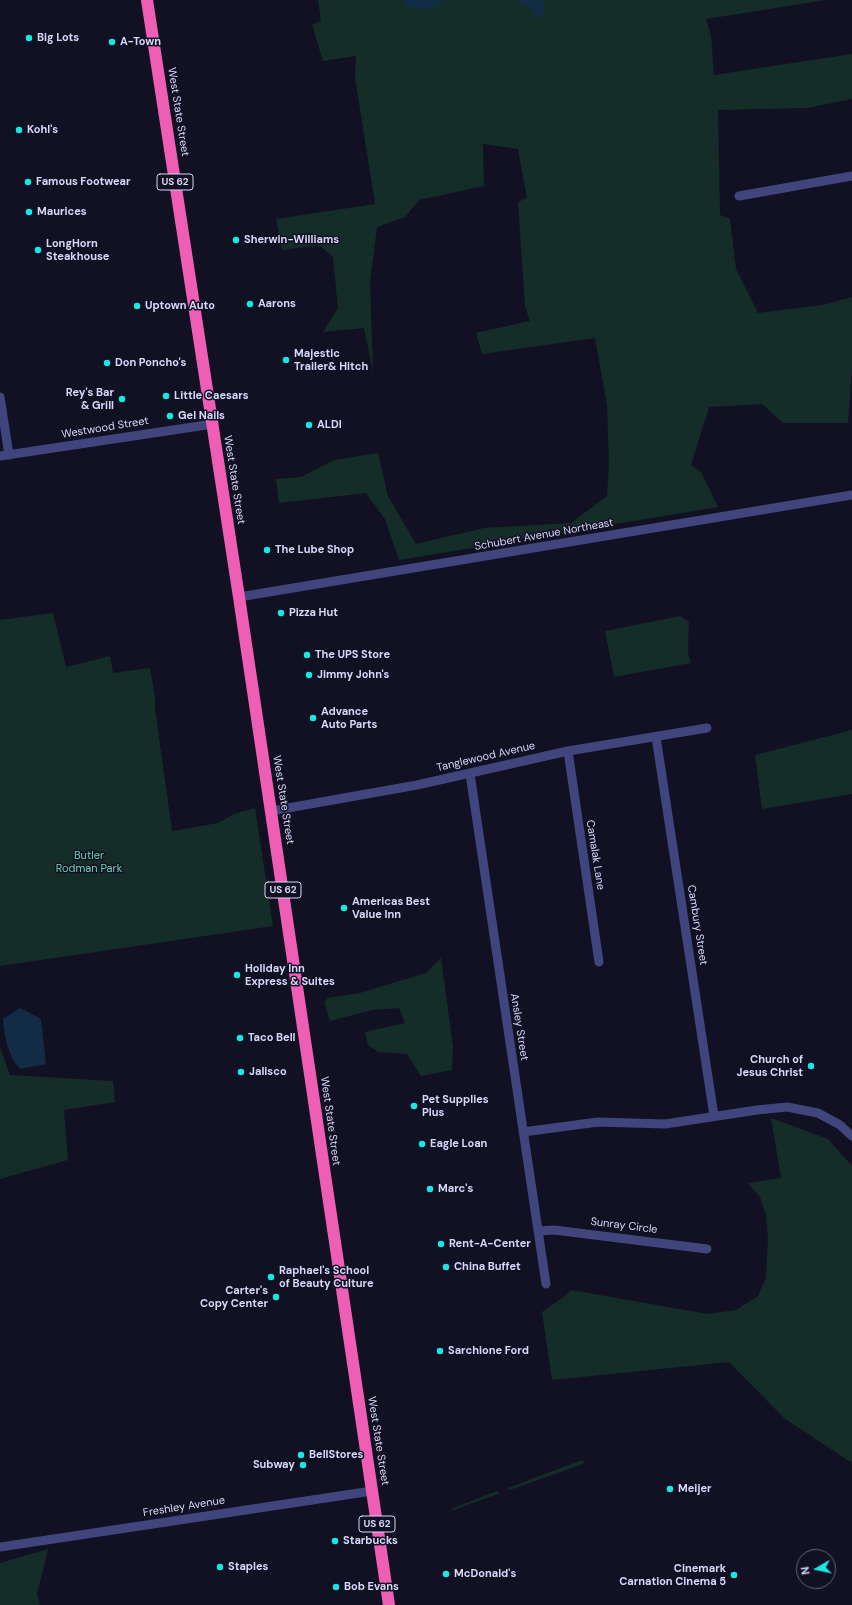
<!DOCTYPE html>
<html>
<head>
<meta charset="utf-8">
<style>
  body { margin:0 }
  #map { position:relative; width:852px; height:1605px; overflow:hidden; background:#121123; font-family:"DM Sans",sans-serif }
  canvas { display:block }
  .north { position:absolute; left:796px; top:1549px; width:40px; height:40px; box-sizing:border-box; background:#121123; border:1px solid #616079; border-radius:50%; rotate:261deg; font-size:11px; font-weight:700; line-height:16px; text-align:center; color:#d7d7fb }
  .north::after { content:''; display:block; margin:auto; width:14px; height:18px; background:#16e8e4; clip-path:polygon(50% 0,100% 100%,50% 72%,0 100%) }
</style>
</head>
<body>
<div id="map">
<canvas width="852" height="1605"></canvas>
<div class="north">N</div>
</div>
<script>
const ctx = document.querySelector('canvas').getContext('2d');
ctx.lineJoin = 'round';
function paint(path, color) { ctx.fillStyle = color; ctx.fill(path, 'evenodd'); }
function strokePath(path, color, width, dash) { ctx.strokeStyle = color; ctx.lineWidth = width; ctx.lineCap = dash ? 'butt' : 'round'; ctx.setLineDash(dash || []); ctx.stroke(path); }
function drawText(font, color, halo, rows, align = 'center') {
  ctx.font = font + ' "DM Sans",sans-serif'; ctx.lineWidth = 3; ctx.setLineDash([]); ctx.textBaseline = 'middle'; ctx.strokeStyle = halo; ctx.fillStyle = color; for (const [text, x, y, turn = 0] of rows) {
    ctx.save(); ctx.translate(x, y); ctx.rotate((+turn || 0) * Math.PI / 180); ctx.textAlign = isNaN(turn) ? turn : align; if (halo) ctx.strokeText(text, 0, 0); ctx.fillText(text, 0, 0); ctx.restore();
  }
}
paint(new Path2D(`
  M318,0h508l-120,19 5,16 3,40 138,-21v45l-45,9 -89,2 2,105 10,4 6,50 22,44 65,-8 29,-8v71l-4,55h-65l-21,-19 -53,3 -18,58 10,7 17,35 -319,53 -14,-41 -19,-26 -87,10 -3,-24 25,-2 33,-17 44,-7 10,43 28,48 68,-16 87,-5 36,-27 2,-31 -2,-60 -12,-67 -113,16 -6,-21 54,-12 -5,-15 -7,-104 9,-4 -9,-49 -35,-5 1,42 -65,14 -14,17 -28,10 -7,55 3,90 -9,-44 -41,4 15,-24 -5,-51 -14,-12 -37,5 -6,-31 99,-15 -20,-127 1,-21 -33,5 -11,-36 9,-4z
  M53,613l13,54 44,-11 3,17 37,-5 5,30v10l17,123 46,-8 16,-9 21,-6 18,118 -273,40v-346z
  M680,616l9,6 -1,31 3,10 -77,14 -9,-46z
  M852,730v64l-90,15 -7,-54z
  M441,958l12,89 -1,23 -31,6 -14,-22 -28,-2 -11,-7 -3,-13 40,-9 -6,-15 -27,2 -42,11 -6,-19 4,-4 32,-5 66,-20z
  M0,1047l10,28 103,6 2,21 -51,8 4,50 -68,19z
  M771,1118l57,21 24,27v297l-68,-45 -55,-56 -177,18 -10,-68 23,-16 6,-6 137,24 28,-4 22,-14 8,-18 2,-39 -2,-24 -6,-18 -12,-14 33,-5z
  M582,1460l2,2 -1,2 -73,26 -2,-2z
  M497,1491l2,1 -1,2 -45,16 -2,-1z
  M48,1549l-11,45 3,11h-40v-42z`), '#142d29');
paint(new Path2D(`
  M403,0h38l2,4c-11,6 -25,7 -37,3z
  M515,0h30l-3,17h-5l-8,-11z
  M20,1008l21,11 5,45 -26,5c-12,-13 -16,-33 -17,-50z`), '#132c45');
strokePath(new Path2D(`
  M739,196l113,-20
  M0,397l9,58
  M0,456l213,-32
  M239,597l613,-102
  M656,737l58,379
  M568,751l31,211
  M470,774l76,510
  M271,811l146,-26 151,-34 139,-23
  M523,1132l75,-10 67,2 92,-14 30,-3 31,6 22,12 12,11
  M538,1231l16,-1 153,19
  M0,1547l372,-56`), '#40457e', 9);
strokePath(new Path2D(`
  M147,0l92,597 150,1008`), '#ef5eb5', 12);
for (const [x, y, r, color] of [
  [29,38,4,"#16e8e4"],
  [112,42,4,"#16e8e4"],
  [19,130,4,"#16e8e4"],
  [28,182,4,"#16e8e4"],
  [29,212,4,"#16e8e4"],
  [236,240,4,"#16e8e4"],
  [38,250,4,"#16e8e4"],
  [250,304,4,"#16e8e4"],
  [137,306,4,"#16e8e4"],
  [286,360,4,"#16e8e4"],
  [107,363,4,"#16e8e4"],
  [166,396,4,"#16e8e4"],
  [122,399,4,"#16e8e4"],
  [170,416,4,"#16e8e4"],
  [309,425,4,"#16e8e4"],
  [267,550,4,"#16e8e4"],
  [281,613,4,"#16e8e4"],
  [307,655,4,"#16e8e4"],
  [309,675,4,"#16e8e4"],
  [313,718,4,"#16e8e4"],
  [344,908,4,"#16e8e4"],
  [237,975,4,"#16e8e4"],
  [240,1038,4,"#16e8e4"],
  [811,1066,4,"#16e8e4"],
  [241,1072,4,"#16e8e4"],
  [414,1106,4,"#16e8e4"],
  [422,1144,4,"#16e8e4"],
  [430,1189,4,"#16e8e4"],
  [441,1244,4,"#16e8e4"],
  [446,1267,4,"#16e8e4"],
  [271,1277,4,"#16e8e4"],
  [276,1297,4,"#16e8e4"],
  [440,1351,4,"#16e8e4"],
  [301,1455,4,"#16e8e4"],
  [303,1465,4,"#16e8e4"],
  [670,1489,4,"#16e8e4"],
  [335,1541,4,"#16e8e4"],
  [220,1567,4,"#16e8e4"],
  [446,1574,4,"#16e8e4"],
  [734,1575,4,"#16e8e4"],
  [336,1587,4,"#16e8e4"]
]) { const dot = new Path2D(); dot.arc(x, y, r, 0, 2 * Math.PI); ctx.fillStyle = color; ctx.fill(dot); strokePath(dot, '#121123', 1.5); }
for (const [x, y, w] of [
  [175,182,36],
  [283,890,36],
  [377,1524,36]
]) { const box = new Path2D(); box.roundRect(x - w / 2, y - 8, w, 16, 3); ctx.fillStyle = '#121123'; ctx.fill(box); strokePath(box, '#d7d7fb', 1); }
drawText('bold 10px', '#d7d7fb', null, [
  ["US 62",175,182],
  ["US 62",283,890],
  ["US 62",377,1524]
]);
drawText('bold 11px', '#d7d7fb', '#121123', [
  ["Big Lots",37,38],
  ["A-Town",120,42],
  ["Kohl's",27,130],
  ["Famous Footwear",36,182],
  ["Maurices",37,212],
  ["Sherwin-Williams",244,240],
  ["LongHorn",46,244],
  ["Steakhouse",46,257],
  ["Aarons",258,304],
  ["Uptown Auto",145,306],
  ["Majestic",294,354],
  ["Trailer& Hitch",294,367],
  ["Don Poncho's",115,363],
  ["Rey's Bar",114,393,"right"],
  ["& Grill",114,406,"right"],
  ["Little Caesars",174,396],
  ["Gel Nails",178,416],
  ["ALDI",317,425],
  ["The Lube Shop",275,550],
  ["Pizza Hut",289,613],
  ["The UPS Store",315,655],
  ["Jimmy John's",317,675],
  ["Advance",321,712],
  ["Auto Parts",321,725],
  ["Americas Best",352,902],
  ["Value Inn",352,915],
  ["Holiday Inn",245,969],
  ["Express & Suites",245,982],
  ["Taco Bell",248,1038],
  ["Church of",803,1060,"right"],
  ["Jesus Christ",803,1073,"right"],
  ["Jalisco",249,1072],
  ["Pet Supplies",422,1100],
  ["Plus",422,1113],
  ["Eagle Loan",430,1144],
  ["Marc's",438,1189],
  ["Rent-A-Center",449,1244],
  ["China Buffet",454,1267],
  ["Raphael's School",279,1271],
  ["of Beauty Culture",279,1284],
  ["Carter's",268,1291,"right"],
  ["Copy Center",268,1304,"right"],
  ["Sarchione Ford",448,1351],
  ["BellStores",309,1455],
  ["Subway",295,1465,"right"],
  ["Meijer",678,1489],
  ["Starbucks",343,1541],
  ["Staples",228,1567],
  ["Cinemark",726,1569,"right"],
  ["Carnation Cinema 5",726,1582,"right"],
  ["McDonald's",454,1574],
  ["Bob Evans",344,1587]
], 'left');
drawText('11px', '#d7d7fb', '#121123', [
  ["West State Street",178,112,81],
  ["Westwood Street",105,428,-9],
  ["West State Street",234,480,81],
  ["Schubert Avenue Northeast",544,535,-10],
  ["Tanglewood Avenue",486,757,-13],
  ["West State Street",283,800,81],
  ["Camalak Lane",595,855,81],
  ["Cambury Street",697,925,81],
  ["Ansley Street",519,1027,81],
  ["West State Street",330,1121,82],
  ["Sunray Circle",624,1226,7],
  ["West State Street",378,1441,81],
  ["Freshley Avenue",184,1507,-9]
]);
drawText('11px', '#6ad4ad', '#121123', [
  ["Butler",89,856],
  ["Rodman Park",89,869]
]);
</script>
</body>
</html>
